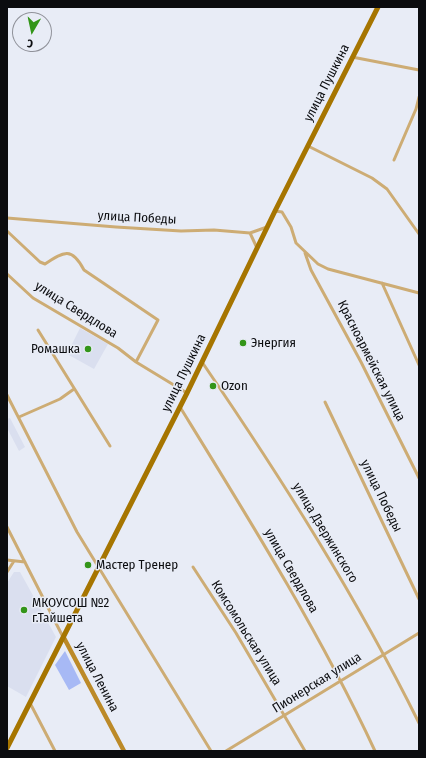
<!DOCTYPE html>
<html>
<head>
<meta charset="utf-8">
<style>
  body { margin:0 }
  #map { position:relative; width:426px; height:758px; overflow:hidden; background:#e8ecf6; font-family:"Fira Sans Condensed",sans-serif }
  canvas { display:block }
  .frame { position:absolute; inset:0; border:8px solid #0b0c0f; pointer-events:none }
  .north { position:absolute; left:12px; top:12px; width:40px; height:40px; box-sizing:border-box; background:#e8ecf6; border:1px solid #90929a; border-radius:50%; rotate:189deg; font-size:11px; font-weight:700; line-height:16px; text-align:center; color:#0b0c0f }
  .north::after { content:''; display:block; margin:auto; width:14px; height:18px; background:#339519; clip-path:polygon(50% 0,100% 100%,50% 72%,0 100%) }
</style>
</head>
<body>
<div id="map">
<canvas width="426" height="758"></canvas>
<div class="frame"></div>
<div class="north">С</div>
</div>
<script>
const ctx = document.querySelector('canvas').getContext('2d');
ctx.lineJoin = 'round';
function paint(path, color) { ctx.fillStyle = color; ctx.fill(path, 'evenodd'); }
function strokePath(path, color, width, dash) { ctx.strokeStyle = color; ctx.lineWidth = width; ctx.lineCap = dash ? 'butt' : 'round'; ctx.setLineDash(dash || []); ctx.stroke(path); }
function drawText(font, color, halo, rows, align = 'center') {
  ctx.font = font + ' "Fira Sans Condensed",sans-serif'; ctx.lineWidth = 3; ctx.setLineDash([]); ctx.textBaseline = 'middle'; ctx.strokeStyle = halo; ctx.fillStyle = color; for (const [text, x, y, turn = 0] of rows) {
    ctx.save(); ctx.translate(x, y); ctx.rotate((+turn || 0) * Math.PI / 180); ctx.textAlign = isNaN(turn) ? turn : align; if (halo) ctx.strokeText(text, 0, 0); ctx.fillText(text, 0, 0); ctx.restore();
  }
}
paint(new Path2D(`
  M80,328l28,16 -14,25 -27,-15z
  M10,418l15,29 -6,4 -12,-23v-9z
  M14,572h6l36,65 -30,60 -19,-11v-103z`), '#dadfef');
paint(new Path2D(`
  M65,651l16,32 -12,7 -14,-25z`), '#a7b9f5');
strokePath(new Path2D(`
  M352,57l67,13
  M308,146l64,32 15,11 32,45
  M394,160l22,-51 3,-12
  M275,211l7,1 9,15 5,16 22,21 10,5 91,24
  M7,218l109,9 65,4 33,-1 36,3 7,15
  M7,231l33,31 5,2c19,-13 27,-17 39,6l74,50 -22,42
  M250,233l17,-6
  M305,253l6,17 50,92 58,116
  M7,274l26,24 85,50 18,14 51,31
  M382,283l37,82
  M38,330l72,116
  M202,362c80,117 154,234 217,361
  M7,395l70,137 134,219
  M325,402l94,197
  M180,407c69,112 139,224 195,344
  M19,417l41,-18 14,-10
  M7,527l56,110
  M7,560l18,2
  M193,567l43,66 69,118
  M7,572l7,-11
  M30,703l25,48
  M226,751l193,-118`), '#cdac74', 3);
strokePath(new Path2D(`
  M64,638l60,113`), '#bc8a28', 4.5);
strokePath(new Path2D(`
  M7,748l180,-355 88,-182 103,-204`), '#a67500', 5);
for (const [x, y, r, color] of [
  [243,343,4,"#339519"],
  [88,349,4,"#339519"],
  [213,386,4,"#339519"],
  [88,565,4,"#339519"],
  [24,610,4,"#339519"]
]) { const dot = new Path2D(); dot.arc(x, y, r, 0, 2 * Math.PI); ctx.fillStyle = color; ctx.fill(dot); strokePath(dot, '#e8ecf6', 1.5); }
drawText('13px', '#0b0c0f', '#e8ecf6', [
  ["улица Пушкина",327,83,-63],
  ["улица Победы",137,218,3],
  ["улица Свердлова",76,310,32],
  ["Красноармейская улица",371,361,63],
  ["улица Пушкина",184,373,-64],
  ["улица Победы",381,496,64],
  ["улица Дзержинского",325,533,59],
  ["улица Свердлова",291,571,60],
  ["Комсомольская улица",246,633,58],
  ["улица Ленина",97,677,62],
  ["Пионерская улица",317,683,-32]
]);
drawText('13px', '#0b0c0f', '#e8ecf6', [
  ["Энергия",251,343],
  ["Ромашка",80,349,"right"],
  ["Ozon",221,386],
  ["Мастер Тренер",96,565],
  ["МКОУСОШ №2",32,603],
  ["г.Тайшета",32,618]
], 'left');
</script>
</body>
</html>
